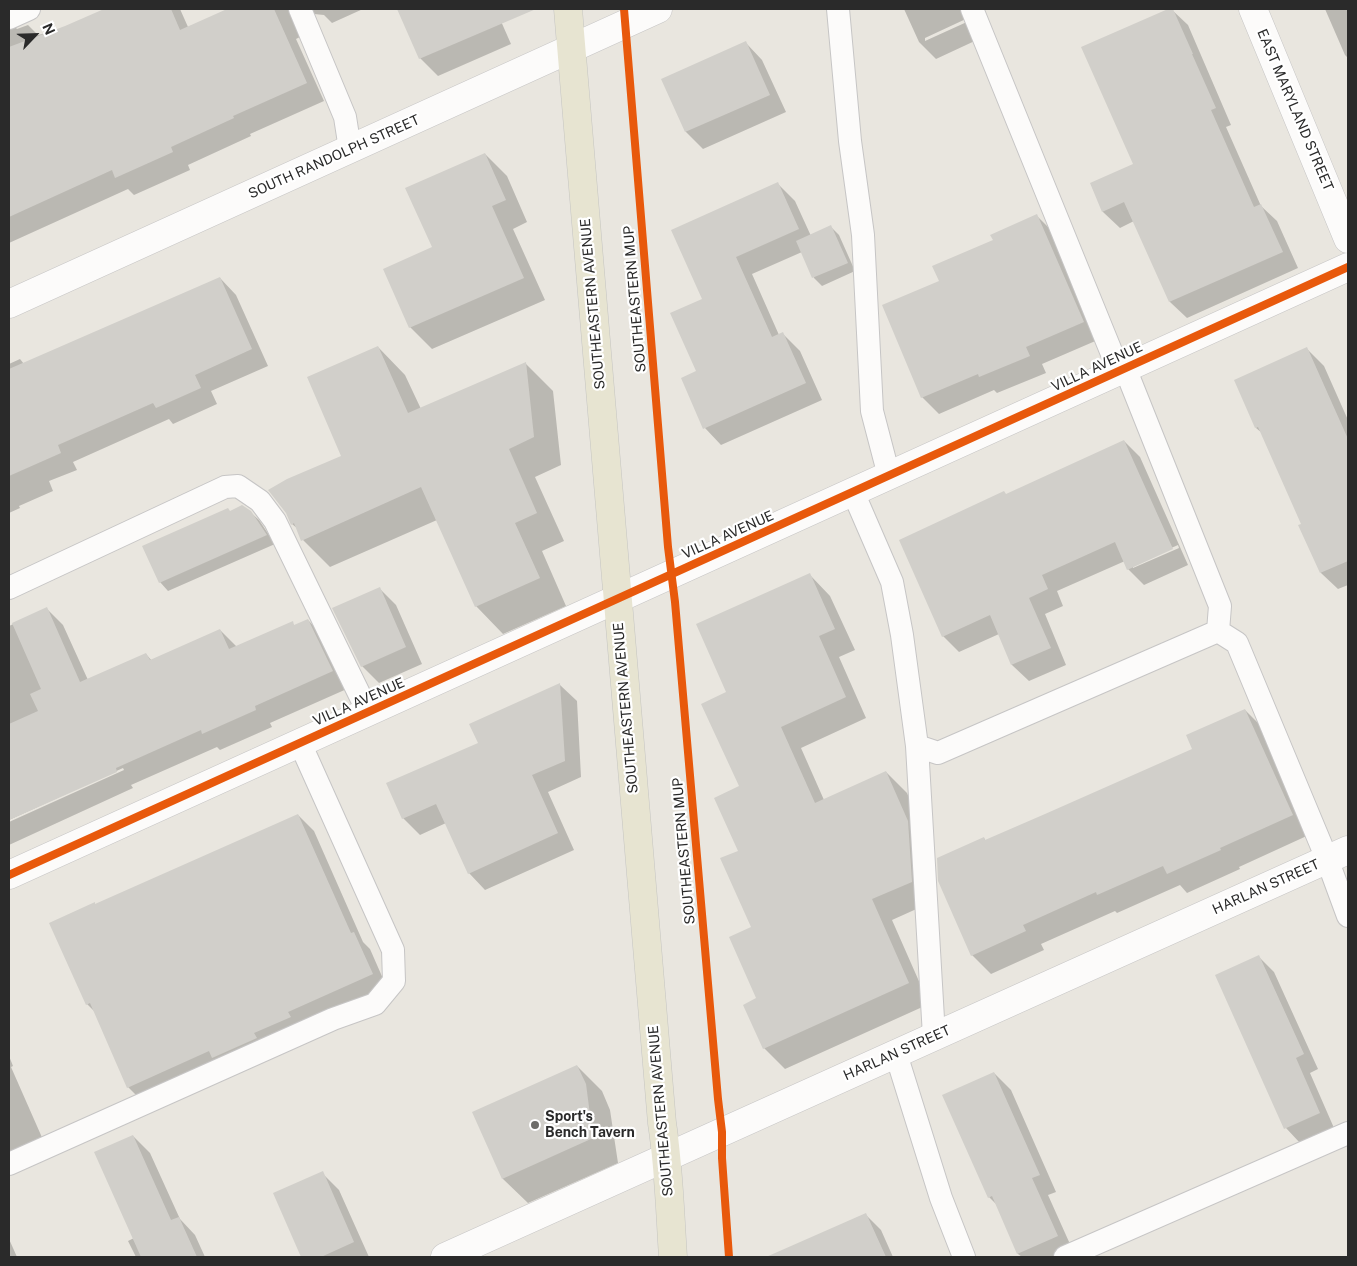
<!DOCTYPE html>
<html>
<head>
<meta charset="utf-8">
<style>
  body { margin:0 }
  #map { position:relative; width:1357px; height:1266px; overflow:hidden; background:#e9e6df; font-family:"Public Sans",sans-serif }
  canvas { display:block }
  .frame { position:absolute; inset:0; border:10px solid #2a2a2a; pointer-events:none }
  .north { position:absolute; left:10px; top:10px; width:50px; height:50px; -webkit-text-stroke:4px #fff; paint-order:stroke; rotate:66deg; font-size:14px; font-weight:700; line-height:20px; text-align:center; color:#2a2a2a }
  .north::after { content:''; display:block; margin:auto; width:18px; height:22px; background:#2a2a2a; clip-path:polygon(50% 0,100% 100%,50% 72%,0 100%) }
</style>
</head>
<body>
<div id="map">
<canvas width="1357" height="1266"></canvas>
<div class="frame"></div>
<div class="north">N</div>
</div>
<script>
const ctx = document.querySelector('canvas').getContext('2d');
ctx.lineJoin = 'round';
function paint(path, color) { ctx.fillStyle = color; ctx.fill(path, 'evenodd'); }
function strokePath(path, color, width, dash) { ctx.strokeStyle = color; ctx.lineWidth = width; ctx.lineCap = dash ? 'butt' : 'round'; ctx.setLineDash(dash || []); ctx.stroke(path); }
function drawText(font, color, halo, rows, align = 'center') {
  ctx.font = font + ' "Public Sans",sans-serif'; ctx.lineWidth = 4.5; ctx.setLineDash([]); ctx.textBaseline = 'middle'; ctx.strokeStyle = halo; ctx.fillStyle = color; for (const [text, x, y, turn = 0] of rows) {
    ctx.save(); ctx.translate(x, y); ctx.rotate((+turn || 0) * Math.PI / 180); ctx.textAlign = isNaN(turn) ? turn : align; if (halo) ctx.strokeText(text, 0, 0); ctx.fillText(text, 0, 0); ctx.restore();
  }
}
paint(new Path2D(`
  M9,9l25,9 -18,10 1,1 11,-4 10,10 27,-7 42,-19h73l8,18 42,-18h133l-31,14 -8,-8 -10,-1 -8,20 -10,5 28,62 -74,33 1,2 -63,29 2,5 -56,25 -6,-6 -119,54z
  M399,9h125l-24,10 11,25 -73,32 -18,-18z
  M904,9h67l8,30 -43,20 -17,-17zM968,18l1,3 -44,20v-3z
  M1171,9l17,16 43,100 -5,2 35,79 16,15 21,47 -111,50 -17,-16 -36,-81 -14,7 -17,-16 -12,-28 44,-19 -52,-117z
  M1325,9h23v49l-3,-3z
  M746,43l16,17 24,52 -83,37 -17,-17 -23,-52z
  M485,154l22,22 20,46 -14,7 32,71 -113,49 -22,-22 23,-79z
  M778,184l17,17 16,35 20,-9 8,8 16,36 -33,15 -8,-8 -12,-26 -50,22 27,61 4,-1 17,17 22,49 -101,45 -16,-17 -8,-56 6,-73z
  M1037,216l17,17 46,106 -58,25 4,9 -49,20 -3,-3 -55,24 -17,-17 72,-156z
  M220,278l16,17 32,71 -57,25 6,13 -44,20 -4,-5 -96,43 4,8 -28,11 4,10 -34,15 1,2 -11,5v-149l11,-5 4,5z
  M378,347l27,28 16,34 105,-45 27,27 8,74 -26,12 29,64 -22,10 24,55 -63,28 -27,-28 -39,-86 -107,47 -27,-27 -5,-11 -6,-5 51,-67z
  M1307,349l17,17 24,54v165l-10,4 -17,-16 -19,-49 -40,-91 -6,-5z
  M1124,441l16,16 48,108 -44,20 -16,-16 -3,-8 -68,30 6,15 -18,8 21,51 -37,16 -17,-16 -13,-31 -40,18 -16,-16 63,-141zM1178,545l1,3 -46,20v-3z
  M231,512h19l9,8 16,24 -107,47 -8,-9z
  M810,575l20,21 25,54 -16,7 27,61 -65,30 23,52 62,-28 21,21 22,50 3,59 -40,18 37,84 -144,65 -21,-21 -11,-120 -14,-77 2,-64 -13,-95z
  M379,588l17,17 26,59 -43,19 -17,-17z
  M47,609l16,16 25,55 58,-26 6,7 68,-31 17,17 55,-24 3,3 13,-6 16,17 25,51 -79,35 2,4 -52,23 -3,-3 -86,38 2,3 -124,57v-23l115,-52 -1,-2 -114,52v-194z
  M560,685l17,16 4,76 -33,15 26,58 -89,40 -16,-17 -23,-50 -26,12 -17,-17 76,-75 -8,-19z
  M1245,710l19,19 47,105 -72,33 1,2 -53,24 -7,-8 -63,28 -2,-2 -74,33 3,6 -53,24 -19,-19 12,-117 2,3 208,-91z
  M298,815l16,16 49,111 7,7 18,41 -244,113 -16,-16 -33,-75 -8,-8 9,-99z
  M1259,957l15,15 44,97 -8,4 24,55 -34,15 -14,-15z
  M9,1056l4,10 -2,1 33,75 -35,13z
  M577,1066l25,25 8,19 8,53 -90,40 -25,-24 -29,-66z
  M994,1073l17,17 45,102 -8,3 26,58 -9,4h-43l-4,-3 -21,-49 -8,-8z
  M133,1136l17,17 30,66 15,16 10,22h-69l-8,-16 6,-3z
  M322,1173l17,17 30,67h-66l-29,-63z
  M865,1214l16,16 12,27h-124z
  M9,1239l8,18h-8z`), '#0003');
paint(new Path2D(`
  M104,9h67l9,21 47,-21h47l33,74 -74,33 1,2 -63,29 2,5 -58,26 -3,-8 -103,47v-170l56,-21z
  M397,9h139l-117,50z
  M1168,9h5l20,45h-1l24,54 -5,2 43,97 7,-3 22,48 -114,50 -45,-100 -22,10 -12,-29 43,-19 -52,-117z
  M746,41l24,54 -85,37 -24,-53z
  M485,153l21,47 -14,6 32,72 -115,50 -26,-59 49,-22 -27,-59z
  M778,182l21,47 -63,28 36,80 11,-5 23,51 -103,46 -22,-51 15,-7 -26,-58 32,-14 -31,-69z
  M1037,214l47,108 -58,25 4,9 -51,21 -1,-3 -57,24 -39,-93 57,-24 -7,-15 61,-26 -3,-5z
  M831,225l17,38 -36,15 -16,-37z
  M220,277l32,72 -57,26 6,13 -45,20 -3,-5 -95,42 3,8 -52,23v-107z
  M378,346l30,67 118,-51 8,75 -25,12 28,64 -22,10 25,55 -65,29 -54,-120 -120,54 -7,-18 -3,2 -5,-12 -18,-23 19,-11 54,-23 -34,-79z
  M1307,347l41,92v122l-28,12 -22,-48 3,-1 -43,-97 -3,1 -21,-48z
  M1124,440l49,109 -46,21 -12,-28 -73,33 6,14 -19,9 22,50 -40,17 -21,-50 -48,22 -43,-97 105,-49 2,3z
  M242,505l9,6 16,24 -108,48 -17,-37 86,-38 2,3z
  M810,573l25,56 -16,7 27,61 -65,30 34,76 71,-32 22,50 4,61 -40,17 37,84 -146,66 -20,-44 13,-7 -27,-61 22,-10 -31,-69 18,-7 -24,-53 25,-12 -38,-82 25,-12 -30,-68z
  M380,587l26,60 -45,20 -29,-59z
  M47,607l33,75 66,-29 4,7 70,-31 9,20 64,-28 1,4 14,-6 25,52 -78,35 1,4 -54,24 -1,-4 -85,38 1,4 -108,48v-96l29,-13 -8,-17 11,-5 -29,-66z
  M560,683l5,78 -33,14 26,58 -90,41 -32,-70 -34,15 -16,-36 92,-40 -9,-19z
  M1245,709l48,106 -73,33 1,2 -54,24 -4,-8 -66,29 -1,-3 -73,33 3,6 -55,25 -33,-75 -1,-23 47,-21 1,3 60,-26 147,-65 -6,-14z
  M298,814l53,119 3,-1 19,42 -85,38 3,5 -37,16 3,5 -45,20 -3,-7 -82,37 -37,-85 -4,2 -37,-82 46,-21v2z
  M1259,955l45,99 -8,4 24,55 -36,16 -69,-154z
  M577,1065l9,19 7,54 -91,41 -30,-67z
  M994,1072l46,103 -8,3 26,58 -41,18 -25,-58 -4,2 -46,-103z
  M133,1135l38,85 8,-3 18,40h-56l-47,-105z
  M323,1171l31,71 -33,15h-20l-28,-64z
  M866,1213l20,44h-120z`), '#d1cfca');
const service = new Path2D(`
  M300,9l45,108 5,32
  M838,9l12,132 13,94 9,176 17,65
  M972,9l147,362
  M9,18l20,-9
  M1125,368l95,238 -2,25
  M853,492l39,90 10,53 15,111 21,7 280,-122 19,12 90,216 21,57
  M9,588l216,-101 13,-1 22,15 15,20 93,191
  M917,746l17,290
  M896,1054l45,144 23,59
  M9,1164l324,-145 42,-15 19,-23 -1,-31 -93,-207
  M1065,1257l283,-124`);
const minor = new Path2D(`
  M1253,9l95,230
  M9,304l649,-295
  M9,875l1339,-608
  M445,1257l903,-407`);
const primary = new Path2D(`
  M568,9l94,1114c7,45 8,90 11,134`);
strokePath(service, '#c6c5c5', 24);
strokePath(minor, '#c6c5c5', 29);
strokePath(primary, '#c4c4c1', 29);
strokePath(service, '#fcfbfa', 22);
strokePath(minor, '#fcfbfa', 28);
strokePath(primary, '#e7e4d1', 28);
strokePath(new Path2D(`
  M624,9l44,538 7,55 43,497 4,33v26l7,99
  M9,875l1339,-608`), '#e8590c', 8);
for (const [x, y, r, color] of [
  [535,1125,5,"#6d6c69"]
]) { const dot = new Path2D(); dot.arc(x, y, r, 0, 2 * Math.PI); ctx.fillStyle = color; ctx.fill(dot); strokePath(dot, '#fff', 2); }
drawText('14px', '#2a2a2a', '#fff', [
  ["EAST MARYLAND STREET",1295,110,67],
  ["SOUTH RANDOLPH STREET",334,157,-24],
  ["SOUTHEASTERN MUP",635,299,-95],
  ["SOUTHEASTERN AVENUE",593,304,-95],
  ["VILLA AVENUE",1097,367,-25],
  ["VILLA AVENUE",728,535,-24],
  ["VILLA AVENUE",359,702,-24],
  ["SOUTHEASTERN AVENUE",626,708,-95],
  ["SOUTHEASTERN MUP",684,851,-95],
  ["HARLAN STREET",1266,887,-24],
  ["HARLAN STREET",897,1053,-24],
  ["SOUTHEASTERN AVENUE",661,1111,-95]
]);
drawText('bold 14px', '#2a2a2a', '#fff', [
  ["Sport's",545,1117],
  ["Bench Tavern",545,1133]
], 'left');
</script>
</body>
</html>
